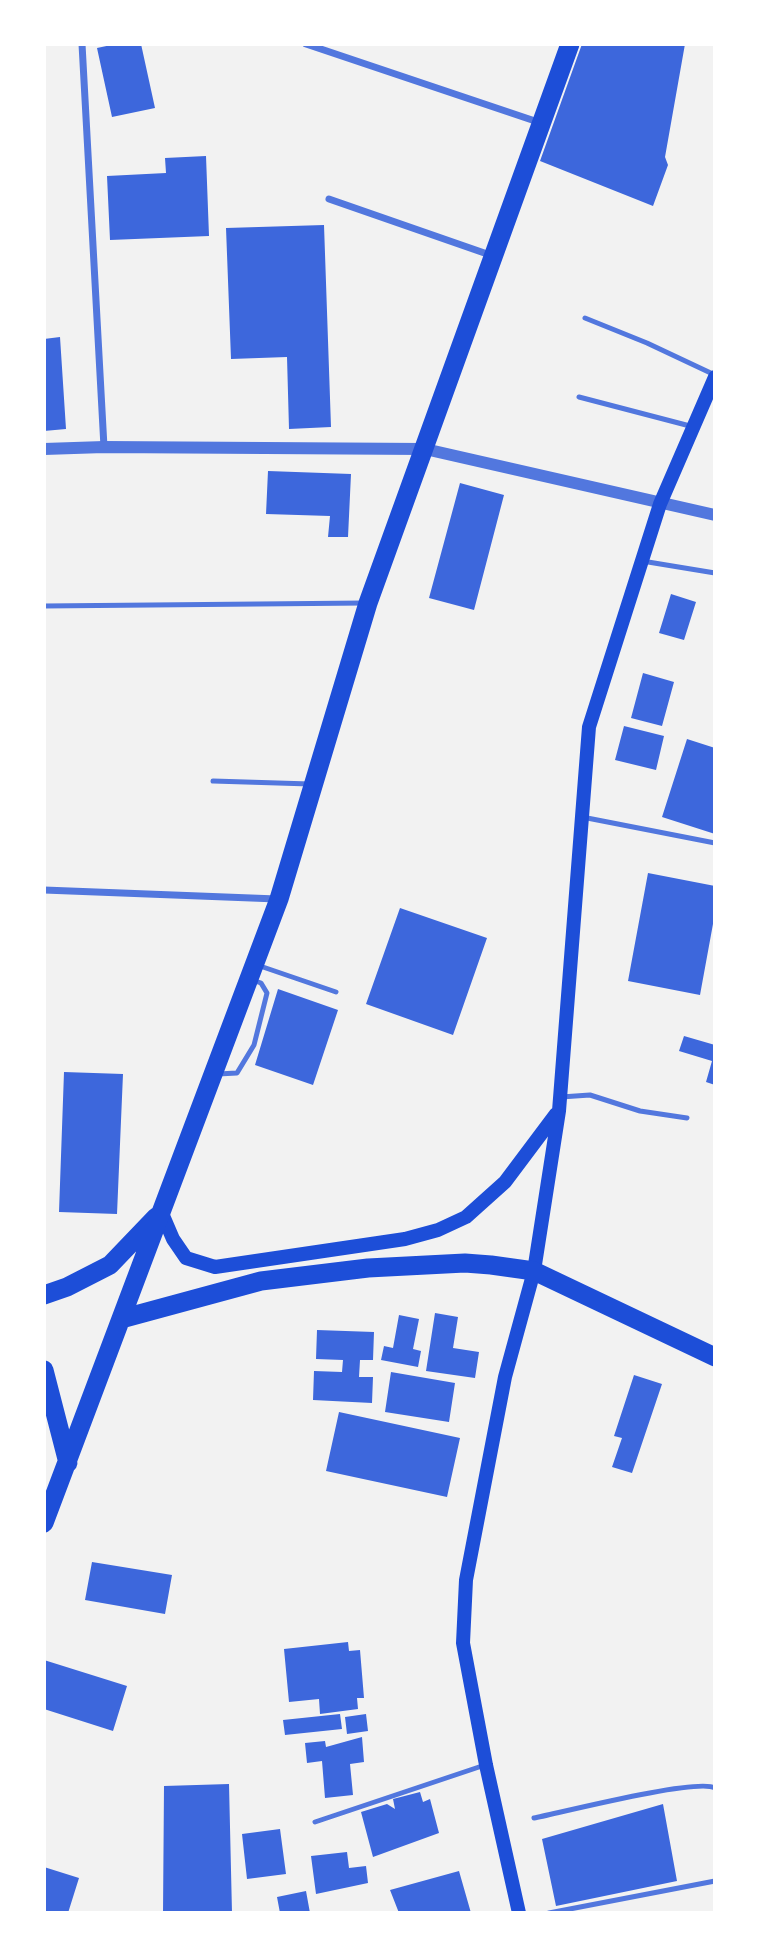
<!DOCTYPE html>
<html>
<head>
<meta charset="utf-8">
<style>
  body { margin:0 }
  #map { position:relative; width:759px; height:1957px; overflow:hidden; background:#f2f2f2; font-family:Overpass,sans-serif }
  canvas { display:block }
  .frame { position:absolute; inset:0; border:46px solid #fff; pointer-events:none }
</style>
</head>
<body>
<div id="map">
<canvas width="759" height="1957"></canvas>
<div class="frame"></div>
</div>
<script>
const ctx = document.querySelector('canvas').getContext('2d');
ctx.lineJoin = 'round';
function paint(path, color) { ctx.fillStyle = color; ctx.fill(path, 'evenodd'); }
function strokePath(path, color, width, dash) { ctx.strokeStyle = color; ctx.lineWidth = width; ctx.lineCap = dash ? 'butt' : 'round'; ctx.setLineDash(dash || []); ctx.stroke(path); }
paint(new Path2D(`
  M116,44h25l14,64 -43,9 -15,-69z
  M582,44h103l-20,113 3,8 -15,41 -113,-45z
  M206,156l3,80 -99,4 -3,-64 59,-3 -1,-15z
  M324,225l7,202 -42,2 -2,-72 -56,2 -5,-131z
  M60,337l6,92 -22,2v-92z
  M268,471l83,3 -3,63h-20l2,-21 -64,-2z
  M460,483l44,12 -30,115 -45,-12z
  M671,594l25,8 -12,38 -25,-7z
  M643,673l31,9 -12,44 -31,-8z
  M624,726l40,10 -8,34 -41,-10z
  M687,739l28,9v86l-53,-17z
  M648,873l67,13v27l-15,82 -72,-14z
  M400,908l87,30 -34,97 -87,-31z
  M278,989l60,21 -25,75 -58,-20z
  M684,1036l31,9v40l-9,-3 6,-21 -33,-10z
  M64,1072l59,2 -6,140 -58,-2z
  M435,1313l23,4 -5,31 26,4 -4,26 -49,-7z
  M399,1315l20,4 -6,30 8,2 -3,16 -37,-7 3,-14 9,2z
  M317,1330l57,2 -1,28h-13l-1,17h14l-1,26 -59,-3 1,-29 28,1 1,-12 -27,-1z
  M391,1372l64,11 -6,39 -64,-10z
  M634,1375l28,9 -30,89 -20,-6 10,-29 -8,-2z
  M339,1412l121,26 -13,59 -121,-26z
  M92,1562l80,13 -7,39 -80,-14z
  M348,1642l1,9 11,-1 4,48h-7l1,11 -38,5 -1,-15 -30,3 -5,-53z
  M44,1660l83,26 -14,45 -69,-22z
  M340,1714l2,15 -57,6 -2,-15z
  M366,1714l2,17 -21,3 -2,-17z
  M362,1737l2,25 -14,2 3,31 -28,3 -3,-37 -15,2 -2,-20 20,-2 1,6z
  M229,1784l3,129h-69l1,-127z
  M420,1792l3,10 7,-3 9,34 -66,24 -12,-45 26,-8 8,5 -2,-10z
  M663,1804l14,77 -121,25 -14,-67z
  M280,1829l6,45 -39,5 -5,-45z
  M347,1852l2,16 17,-2 2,17 -52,11 -5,-38z
  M44,1867l35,11 -11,35h-24z
  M459,1871l12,42h-72l-9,-23z
  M306,1891l4,22h-30l-3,-16z`), '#3d67dc');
strokePath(new Path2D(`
  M585,318l62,25 68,32
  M579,397l111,29
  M642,561l73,12
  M44,606l321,-3
  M213,781l97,3
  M582,817l133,26
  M260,966l76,26
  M218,1074l19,-1 17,-28 13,-52 -6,-10 -9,-3
  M561,1097l29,-2 50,16 47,7
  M534,1818c29,-6 163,-40 181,-30
  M315,1822l170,-57
  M549,1913l166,-32`), '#5277de', 5);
strokePath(new Path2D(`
  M82,44l22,403
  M306,44l235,79
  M329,199l164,57
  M44,890l233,9`), '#5277de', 7);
strokePath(new Path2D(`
  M44,449l60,-2 321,2 290,66`), '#5277de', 12);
strokePath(new Path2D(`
  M161,1211l12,28 13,19 29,9 190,-28 33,-9 28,-13 39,-35 51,-68
  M519,1913l-33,-148 -23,-122 3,-63 39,-203 29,-106 25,-160 30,-384 71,-223 55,-127`), '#1d4ed8', 14);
strokePath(new Path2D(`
  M44,1295l23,-8 43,-22 46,-48
  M121,1319l140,-38 107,-13 97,-5 26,2 43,6 181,86
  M44,1370l24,93
  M44,1523l235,-624 89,-296 202,-559`), '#1d4ed8', 19);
</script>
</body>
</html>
